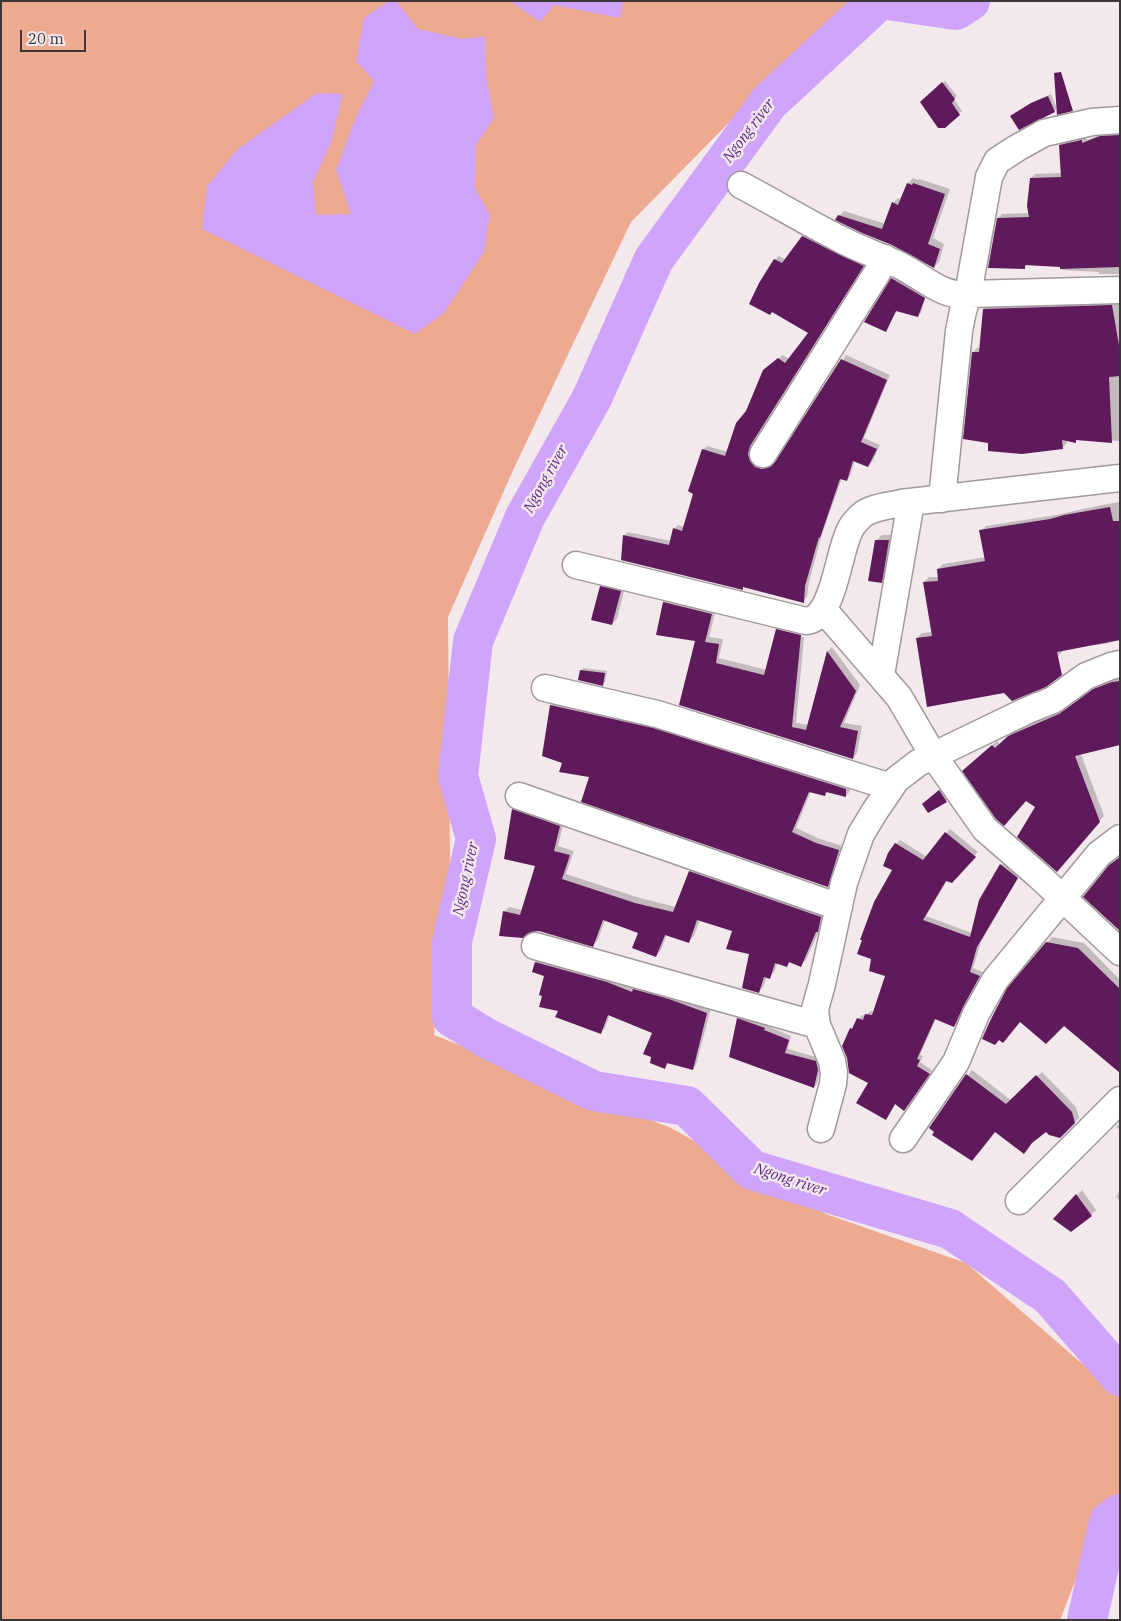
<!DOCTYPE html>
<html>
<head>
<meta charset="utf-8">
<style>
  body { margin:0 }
  #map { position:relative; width:1121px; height:1621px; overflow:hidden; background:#f3e9ed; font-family:"IBM Plex Serif",serif }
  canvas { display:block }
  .frame { position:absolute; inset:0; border:2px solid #3c3839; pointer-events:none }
  .scale { position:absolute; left:20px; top:30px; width:66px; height:22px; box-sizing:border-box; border:2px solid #3c3839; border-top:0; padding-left:6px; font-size:15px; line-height:18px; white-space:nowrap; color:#3c3839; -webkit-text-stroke:4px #f3e9ed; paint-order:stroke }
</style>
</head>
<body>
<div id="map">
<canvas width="1121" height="1621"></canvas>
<div class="frame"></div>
<div class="scale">20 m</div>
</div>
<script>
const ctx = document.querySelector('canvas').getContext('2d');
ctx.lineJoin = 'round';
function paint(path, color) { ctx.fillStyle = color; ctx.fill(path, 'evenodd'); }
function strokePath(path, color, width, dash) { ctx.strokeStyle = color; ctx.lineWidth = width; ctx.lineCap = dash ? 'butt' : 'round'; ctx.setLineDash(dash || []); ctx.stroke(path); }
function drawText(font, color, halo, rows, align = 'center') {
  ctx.font = font + ' "IBM Plex Serif",serif'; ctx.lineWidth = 5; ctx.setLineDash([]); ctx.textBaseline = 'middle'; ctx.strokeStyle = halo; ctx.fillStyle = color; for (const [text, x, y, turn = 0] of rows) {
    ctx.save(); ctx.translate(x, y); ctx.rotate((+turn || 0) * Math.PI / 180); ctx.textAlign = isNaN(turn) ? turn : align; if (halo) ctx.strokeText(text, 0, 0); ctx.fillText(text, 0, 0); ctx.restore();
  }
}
paint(new Path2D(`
  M1,1h848l-218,221 -116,244 -67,151 2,242 -16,176 237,93 155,86 140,49 143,124 11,10v100l-28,41 -32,82h-1059z`), '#eeaa91');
paint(new Path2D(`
  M389,1h7l22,28 45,10 22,-3 1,39 8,43 -18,27 -1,43 15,27 -6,37 -40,61 -29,21 -213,-105 5,-43 32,-38 78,-55 26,1 -12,49 -18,39 3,33 35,-1 -15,-44 20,-53 18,-36 -18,-20 8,-43z
  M510,1h113l-3,17 -66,-13 -14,17z`), '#cfa4fa');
paint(new Path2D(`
  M945,81l12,15 -3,3 8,12 -17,16 -23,-25z
  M1051,94l6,15 -3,2 -40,3 21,-13z
  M1120,132v142h-21v-2l-37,-2v-4l-34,-2 -4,4 -26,-50 4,-4 27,-1 2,-35 4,-4 27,-1 -2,-27 4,-5 22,-5 1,4 18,-7z
  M913,178l5,2 1,-1 31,10 -17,49 11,6 -5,18 -5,5 -95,-51 5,-5 42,13 7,-21 5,-5 4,1 6,-16z
  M806,232l60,30 -112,179 -3,7 2,8 13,10 11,-4 69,-107 44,20 -26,63 16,7 -8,17 -4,4 -13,-6 -5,16 -3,4 -5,-2 -20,56 -13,48 -2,15 -4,4 -58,-15 -3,2 -118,-52 4,-4 43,9 3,-12 4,-4 7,2 10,-34 8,-43 4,-4 21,6 41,-86 14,-11 6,4 20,-27 -34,-72 4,-4 7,4z
  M895,276l31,19 -5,18 -3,2 -21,-5 -11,20 -20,-9z
  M1120,301v140l-42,-2 -3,2 -8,-2v4l-4,4 -74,-5 -16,-90 4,-4h4l3,-39 4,-4z
  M1120,502v138l-15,4 -24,2 -18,5 -5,5 -54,36 -87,-54 5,-5 10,-1 -8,-50 5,-5h10l-1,-8 5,-5 43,-7 -5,-26 5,-5 70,-11 46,-10z
  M882,535h12l-7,41 -6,6 -5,-41z
  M606,582l19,5 -8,32 -5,5 -11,-37z
  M669,598l47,11 -7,28 14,2 -4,19 48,12 10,-40 5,-5 23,6 -1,4 -25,-6v2l25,6 -8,86 12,2 20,-74 4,-4 28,38 -16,38 18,3 -5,27 -4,5 -172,-54 15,-64 -38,-6 6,-32z
  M583,668l24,3 -2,11 -3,3 -21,-14z
  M1120,678v65l-39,11 23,62 -43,49 -24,-58 -68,-41 28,-25 3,3 14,-12 54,-24 32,-23z
  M556,701l102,24 191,60 1,6 -4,5 -18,-5 -3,4 -14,-4 -15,37 24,11 23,7 -11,36 -5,4 -263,-123 -21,-8 8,-50z
  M942,788l7,10 -21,14 -2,-10z
  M518,805l46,16 -6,25 16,5 -8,23 74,24 36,9 14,-35 5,-5 131,45 -3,14 -3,3 -14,31 -5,5 -10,-4 -4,5 -9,-3 -4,9 -5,5 -2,-1 -4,11 -5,5 -8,-39 -16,-23 -34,-10 -6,16 -5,5 -22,-7 -6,16 -5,5 -17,-23 -34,-12 -7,20 -5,5 -89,-33 5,-5 13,3 14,-45 -22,-55z
  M950,829l28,23 -27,30 -4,-2 -21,36 46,17 29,-68 4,-3 15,12 -39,68 -8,26 10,4 -17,30 -8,20 -4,4 -18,-8 -16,37 3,1 -3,6 12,8 -24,35 -12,-2 -10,16 -16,-36 -19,-54 11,-14 4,1 4,-5 4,1 13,-36 9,-132 4,-4 27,17z
  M1052,937l32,6 36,37v92l-73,-129z
  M541,958l170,50 -15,57 -4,4 -22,-7 -5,5 -12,-35 -43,-18 -5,14 -4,4 -42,-22 -13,-35 -12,-4 2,-9z
  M741,1015l27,9 -1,2 24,10 -3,13 31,9 2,7 -4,19 -4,3 -75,-68z
  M972,1070l40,31 30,-29 34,35 3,11 -19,19 -14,-6 -11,8 -11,13 -28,-21 -19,24 -47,-27z
  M1120,1123v7l-4,-3z
  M1082,1190l14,20 -5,5 -36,4z
  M1120,1190v11l-4,-4z`), '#0003');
strokePath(new Path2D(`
  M878,1l-109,101 -115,157 -62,139 -67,119 -52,124 -15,135 18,63 -24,103v75l34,21 108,53 93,15 65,64 198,59 100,67 70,80
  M894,1l62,9 14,-9
  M1087,1620l22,-98 11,-8`), '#cfa4fa', 40);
paint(new Path2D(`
  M1061,72l12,39 -16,4 -3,-42z
  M942,82l13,17 -3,4 8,12 -15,13h-7l-18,-26z
  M1048,96l7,16 -36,18 -9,-14 21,-13z
  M1120,135v132l-60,2v-2l-35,-2v4l-37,-1 9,-50 32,-1 -2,-11 3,-28 31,-1 -2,-32 23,-5v3l18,-7z
  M907,183l5,2 1,-2 32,11 -17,50 12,5 -6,19 -42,-23 -30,-12 -27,-13 3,-5 44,14 10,-27 6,3z
  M802,236l62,30 -114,180 -2,8 2,7 5,6 7,2 8,-2 5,-5 66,-103 46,21 -26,62 16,7 -9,18 -15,-6 -6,20 -7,-2 -20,59 -1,-1 -14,49 -1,17 -61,-16v3l-8,-2 -114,-28 2,-25 46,10 4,-17 9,3 11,-37 -5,-3 14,-42 23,7 11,-33 10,-12 17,-41 15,-12 7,5 23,-30 -36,-21 -2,3 -21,-11 10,-21 15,-24 8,4z
  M891,278l34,20 -7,19 -22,-6 -10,21 -22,-10z
  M1112,305l8,46v25l-11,1 3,66 -36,-3v3l-14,-3 1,9 -41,5 -34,-3v-8l-25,-4 9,-87h7l4,-43z
  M1110,507l3,14h7v119l-63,12 5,23 -16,12 -34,14 -8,-8 -77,14 -11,-69 16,-2 -9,-54 15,-1 -1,-12 48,-8 -6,-31 71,-11 14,-4z
  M875,540h14l-7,43 -14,-2z
  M600,586l21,5 -9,34 -21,-5z
  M663,602l49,12 -7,28 14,2 -3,19 48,12 12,-46 25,6 -9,92 14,3 21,-79 29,40 -16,36 18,4 -5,28 -174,-54 16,-64 -39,-6z
  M580,670l25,3 -2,13 -25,-6z
  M1120,681v64l-45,11 25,66 -43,50 -40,-35 18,-30 -9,-6 -22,25 -8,-7 -34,-48 30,-26 3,3 13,-12 51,-22 34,-25 19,-7z
  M550,705l103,23 193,61v8l-20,-5 -1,4 -16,-4 -17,40 24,11 23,7 -11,37 -247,-85 8,-25 -30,-5 3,-9 -20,-7z
  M939,790l8,12 -19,11 -6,-9z
  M512,809l48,17 -6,25 16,4 -8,24 73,24 38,9 16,-41 132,46 -3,15h-2l-15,35 -12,-5 -2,5 -12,-4 -5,16 -6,-2 -5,16 -17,-5 7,-34 -23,-5 6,-18 -35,-11 -8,23 -24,-8 -9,22 -24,-9 6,-15 -35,-13 -10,27 -54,-16 -8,1 -8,6 -24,-2 4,-25 17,4 15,-49 -31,-7z
  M945,832l31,25 -24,26 -6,-2 -23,39 47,17 9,-37 21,-36 18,14 -41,69 -7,25 10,4 -17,31 -9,20 -19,-8 -18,40 3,1 -3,6 13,8 -26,37 -9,-7 -9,16 -30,-17 12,-20 -19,-10 -2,-15 -5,-12 8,-18 2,1 5,-11 6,2 2,-6 7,1 13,-39 -16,-5 2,-12 -14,-5 5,-14h-2l14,-38 18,-32 -9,-4 5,-13 7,-10 28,17z
  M1120,857v74l-37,-34 26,-32z
  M1046,942l32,6 42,41v84l-56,-47 -18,18 -26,-22 -17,21 -4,-3 -4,5 -13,-6 8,-18 17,-33z
  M535,962l72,20 25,10 1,-3 36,10 38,14 -14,57 -26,-7 -2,6 -15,-6 1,-6 -8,-3 9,-21 -44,-18 -7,19 -46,-17 3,-6 -19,-4 3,-11 -3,-1 5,-19 -12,-4z
  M737,1018l28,10 -1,2 25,10 -4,13 31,8 2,9 -4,18 -85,-31z
  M966,1074l40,30 30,-29 36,37 3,11 -15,15 -11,-3 -3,-3 -14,11 -8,11 -29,-22 -23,29 -40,-26 2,-3 -5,-4z
  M1076,1194l16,22 -21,16 -18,-13z`), '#5e1a5a');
const street = new Path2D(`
  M741,185c34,18 67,38 101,55 19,10 39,16 57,25 22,10 43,33 69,29l21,-117 8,-16 20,-13 27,-15 48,-11 28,-2
  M763,454l114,-181 8,-15
  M942,499l17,-168 4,-20 5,-17 152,-4
  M576,565l230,56c29,-2 32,-72 45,-93 2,-4 7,-9 10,-12 10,-9 28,-10 40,-13l219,-25
  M823,609l76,88 34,58 52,74 54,47 81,76
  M881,675l30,-173
  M545,688l112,26 234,73
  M519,796l320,111
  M535,946l282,79
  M821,1129l12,-45 1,-11 -2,-12 -15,-36 -2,-16 7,-25 22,-101 17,-49 14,-23 21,-31 22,-17 110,-53 25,-10 33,-24 25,-10 9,-2
  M903,1139l53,-77 20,-48 19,-34 104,-126 21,-16
  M1019,1201l101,-101`);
strokePath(street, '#a2999c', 29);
strokePath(street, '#fff', 26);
drawText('italic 15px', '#5e2688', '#f3e9ed', [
  ["Ngong river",749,131,-53],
  ["Ngong river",546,479,-61],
  ["Ngong river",466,879,-78],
  ["Ngong river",790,1180,18]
]);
</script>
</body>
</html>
